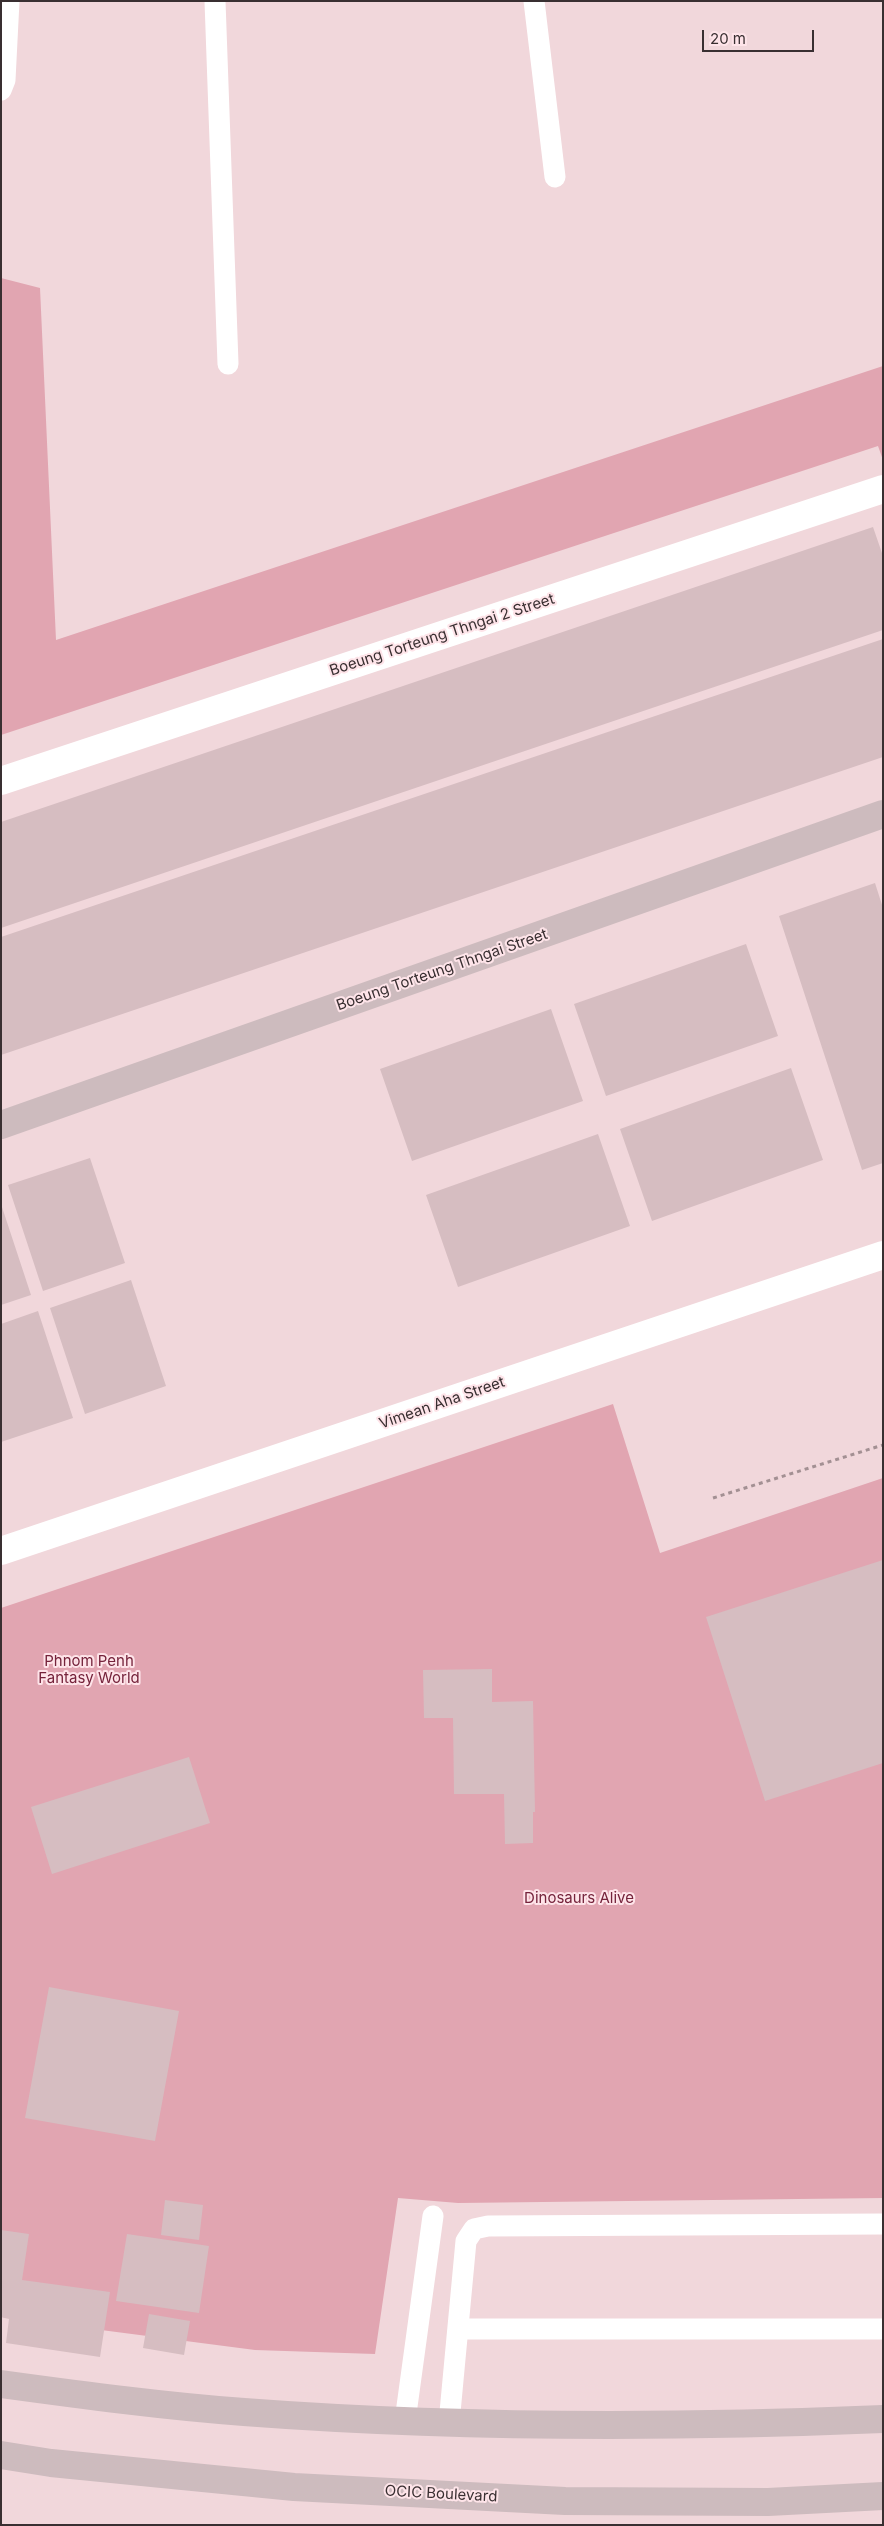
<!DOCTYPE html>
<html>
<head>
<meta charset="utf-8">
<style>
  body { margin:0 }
  #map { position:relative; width:884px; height:2526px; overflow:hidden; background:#f1d7db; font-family:Inter,sans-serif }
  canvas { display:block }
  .frame { position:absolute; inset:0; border:2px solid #392f31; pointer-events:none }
  .scale { position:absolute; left:702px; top:30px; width:112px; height:22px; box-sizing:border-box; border:2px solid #392f31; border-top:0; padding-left:6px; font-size:15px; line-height:18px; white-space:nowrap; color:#392f31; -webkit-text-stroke:4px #fee4e9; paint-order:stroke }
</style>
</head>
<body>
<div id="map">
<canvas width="884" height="2526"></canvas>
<div class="frame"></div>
<div class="scale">20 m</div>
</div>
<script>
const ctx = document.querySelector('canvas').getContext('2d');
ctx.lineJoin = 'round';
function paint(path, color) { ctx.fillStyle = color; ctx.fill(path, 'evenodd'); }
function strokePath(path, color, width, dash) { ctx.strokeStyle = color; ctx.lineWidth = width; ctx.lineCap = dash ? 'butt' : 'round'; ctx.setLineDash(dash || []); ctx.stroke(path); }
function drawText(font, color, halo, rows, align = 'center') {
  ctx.font = font + ' Inter,sans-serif'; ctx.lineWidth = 4; ctx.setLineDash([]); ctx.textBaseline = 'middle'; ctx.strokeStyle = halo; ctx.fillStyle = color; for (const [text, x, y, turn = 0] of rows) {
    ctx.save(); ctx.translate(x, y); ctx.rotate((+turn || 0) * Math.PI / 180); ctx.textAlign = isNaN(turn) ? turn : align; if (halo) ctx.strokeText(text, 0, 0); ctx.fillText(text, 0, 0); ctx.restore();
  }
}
paint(new Path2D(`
  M1,278l39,10 16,352 827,-274v94l-5,-14 -877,289z
  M613,1404l47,149 223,-75v720l-425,5 -60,-5 -23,156 -120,-4 -254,-33v-709z`), '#e1a5b1');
paint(new Path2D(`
  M873,527l10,29v74l-882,298v-106z
  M883,639v118l-882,298v-118z
  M875,883l8,25v255l-21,7 -83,-254z
  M746,944l32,92 -172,60 -32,-92z
  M551,1009l32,92 -171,60 -32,-92z
  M791,1068l32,92 -171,61 -32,-92z
  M598,1134l32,92 -172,61 -32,-92z
  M90,1158l35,105 -82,28 -35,-106z
  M1,1204l30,91 -30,10z
  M131,1280l35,106 -81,28 -35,-106z
  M38,1311l35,107 -72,24v-118z
  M883,1560v203l-118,38 -59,-184z
  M492,1669v33l41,-1 2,111h-2v31l-28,1 -1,-50h-50l-1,-76h-29l-1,-48z
  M189,1757l21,66 -158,51 -21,-67z
  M49,1987l130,24 -24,130 -130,-23z
  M165,2200l38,5 -4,35 -38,-5z
  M1,2230l28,4 -7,46 88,12 -10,65 -94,-14 3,-24 -8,-2z
  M127,2234l82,12 -10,67 -83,-12z
  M149,2314l41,7 -6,34 -41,-7z`), '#d6bdc1');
strokePath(new Path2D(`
  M713,1498l170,-53`), '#a39093', 3, [4, 4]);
strokePath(new Path2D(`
  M215,1l13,363
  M534,1l21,176
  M1,90l4,-10 4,-79
  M458,2329h425
  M405,2421l28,-205
  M449,2423l17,-182 8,-12 14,-3 395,-2`), '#fff', 21);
strokePath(new Path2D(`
  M1,781l882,-292
  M1,1551l882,-296`), '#fff', 28);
strokePath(new Path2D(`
  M1,1125l882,-311
  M1,2384c81,11 162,22 243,28 212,16 426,16 639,7
  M1,2455l50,8 243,24 271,14 203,1 115,-6`), '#cdbbbe', 28);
drawText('15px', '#392f31', '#fee4e9', [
  ["Boeung Torteung Thngai 2 Street",442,635,-18],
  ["Boeung Torteung Thngai Street",442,970,-19],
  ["Vimean Aha Street",442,1403,-19],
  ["OCIC Boulevard",441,2494,3]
]);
drawText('15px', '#75233b', '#fee4e9', [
  ["Phnom Penh",89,1661],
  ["Fantasy World",89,1678],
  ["Dinosaurs Alive",579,1898]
]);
</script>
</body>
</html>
